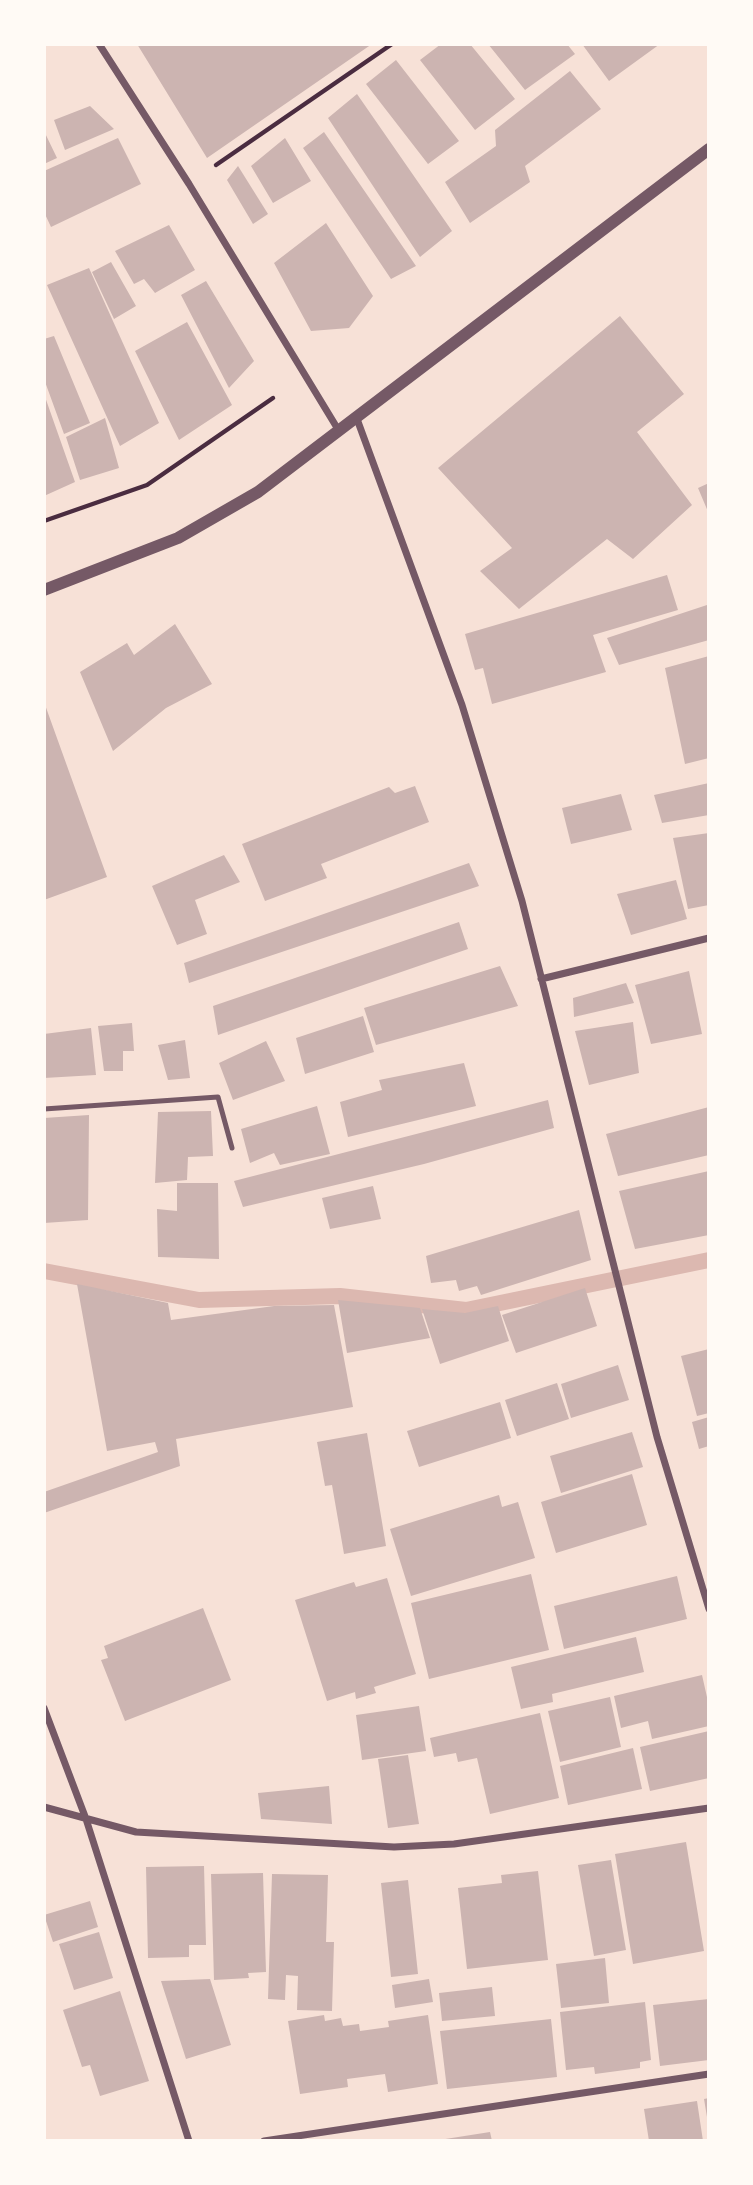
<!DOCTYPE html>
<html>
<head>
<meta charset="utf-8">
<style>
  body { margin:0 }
  #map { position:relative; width:753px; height:2185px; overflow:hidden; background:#f7e1d7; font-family:"IBM Plex Serif",serif }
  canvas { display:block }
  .frame { position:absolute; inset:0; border:46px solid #fffaf5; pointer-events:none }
</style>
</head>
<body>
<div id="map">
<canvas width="753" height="2185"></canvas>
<div class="frame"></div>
</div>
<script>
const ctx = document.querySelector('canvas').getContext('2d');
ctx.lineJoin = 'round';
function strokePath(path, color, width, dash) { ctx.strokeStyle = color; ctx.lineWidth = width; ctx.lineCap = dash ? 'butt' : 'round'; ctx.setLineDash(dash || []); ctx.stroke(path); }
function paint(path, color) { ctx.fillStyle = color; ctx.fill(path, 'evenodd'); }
strokePath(new Path2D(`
  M44,1271l155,29 141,-4 126,14 243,-50`), '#dcb8b0', 16);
paint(new Path2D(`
  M137,44h235l-165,114z
  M441,44h29l45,55 -40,31 -55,-70z
  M488,44h79l8,10 -50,36z
  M582,44h78l-51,37z
  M396,60l63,81 -31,23 -62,-80z
  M570,71l31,38 -76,57 5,16 -60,41 -25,-41 51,-36 -1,-16z
  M357,94l95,137 -32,26 -92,-139z
  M90,106l24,23 -49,21 -11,-30z
  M44,131l13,27 -13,6z
  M324,132l92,134 -25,13 -88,-131z
  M118,138l23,46 -90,43 -7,-15v-41z
  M285,138l26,43 -38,22 -22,-37z
  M238,166l30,48 -15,10 -26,-44z
  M326,223l47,73 -24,32 -38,3 -37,-68z
  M169,225l26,45 -40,23 -11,-14 -10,5 -19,-33z
  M111,262l25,44 -22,13 -22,-47z
  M89,268l70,155 -39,23 -73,-161z
  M206,281l48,80 -25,27 -48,-93z
  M620,316l64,78 -47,38 55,73 -59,54 -26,-20 -88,70 -39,-38 32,-23 -74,-80z
  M187,322l45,83 -53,35 -44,-89z
  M54,336l36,87 -26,11 -20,-55v-40z
  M44,394l31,88 -31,14z
  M105,418l14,50 -39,12 -14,-43z
  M709,483v31l-11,-26z
  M667,575l11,35 -85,25 13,37 -114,32 -9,-36 -8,2 -10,-36z
  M707,605l2,35 -90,25 -12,-27z
  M175,624l37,60 -46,24 -53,43 -33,-79 47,-29 7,12z
  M709,656v102l-24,6 -20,-96z
  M44,702l63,175 -63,23z
  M709,783v32l-47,8 -8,-28z
  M415,786l14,36 -108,42 6,14 -62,23 -23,-57 147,-57 6,6z
  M621,794l11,36 -61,14 -9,-36z
  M709,833v72l-21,4 -15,-71z
  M224,855l16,27 -45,18 12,34 -30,11 -25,-59z
  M469,863l10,23 -290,97 -5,-20z
  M676,880l11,39 -56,16 -14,-41z
  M459,922l9,27 -250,86 -5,-29z
  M500,966l18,40 -142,39 -12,-37z
  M689,971l13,63 -51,10 -16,-59z
  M626,983l8,20 -60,14 -1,-19z
  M363,1016l11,36 -69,22 -9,-36z
  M633,1022l6,51 -50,12 -14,-54z
  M132,1023l2,28h-11v20h-19l-6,-45z
  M91,1028l5,47 -52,3v-44z
  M185,1040l5,38 -22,2 -10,-35z
  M266,1041l19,40 -52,19 -14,-37z
  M464,1063l12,43 -128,31 -8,-35 42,-12 -3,-10z
  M548,1100l6,28 -130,36 -181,43 -9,-26z
  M317,1106l13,48 -50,11 -6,-12 -24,10 -9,-34z
  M709,1107v48l-91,21 -12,-42z
  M211,1111l2,45 -25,1 -1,23 -32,3 3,-71z
  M89,1115l-1,105 -44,3v-105z
  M709,1171v64l-74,14 -16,-58z
  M177,1183h41l1,76 -61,-2 -1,-48 20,2z
  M373,1186l8,33 -51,10 -8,-31z
  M579,1210l12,50 -110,35 -4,-9 -18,5 -3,-11 -25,3 -5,-27z
  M77,1284l91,19 3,17 103,-14 60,-1 19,102 -177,32 4,27 -136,47v-21l114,-40 -3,-10 -48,9z
  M585,1288l12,38 -81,27 -14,-38z
  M338,1300l82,8 10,30 -83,15z
  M498,1306l11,35 -69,23 -18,-55 43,4z
  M709,1349v64l-12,3 -16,-60z
  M618,1365l11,35 -58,18 -10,-34z
  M557,1383l12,36 -52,17 -12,-36z
  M500,1402l11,36 -92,29 -12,-36z
  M709,1417v29l-10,3 -7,-27z
  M632,1432l11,35 -82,26 -11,-37z
  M367,1433l19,113 -42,8 -12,-69 -7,1 -8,-44z
  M632,1474l15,51 -91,28 -15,-51z
  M499,1495l3,12 16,-5 17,56 -124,38 -21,-67z
  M531,1574l18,76 -120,29 -18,-76z
  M677,1576l10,43 -123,30 -10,-43z
  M387,1578l29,96 -42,13 2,6 -20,6 -1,-7 -28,9 -32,-101 59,-18 2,5z
  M203,1608l28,72 -106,41 -24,-61 7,-2 -4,-12z
  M636,1637l8,35 -92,22 1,8 -32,7 -10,-42z
  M702,1675l7,31v20l-57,13 -4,-18 -27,7 -7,-32z
  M610,1697l11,50 -61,15 -12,-51z
  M419,1706l7,45 -64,9 -6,-45z
  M540,1713l19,85 -69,16 -13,-56 -19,4 -2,-9 -22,4 -4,-19z
  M709,1731v47l-59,13 -10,-44z
  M633,1748l9,41 -74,16 -8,-39z
  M408,1755l11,69 -31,4 -10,-69z
  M329,1786l3,38 -71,-5 -3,-26z
  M686,1842l18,109 -71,13 -18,-110z
  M611,1860l15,90 -32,6 -16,-91z
  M204,1866l2,79h-17v12l-41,1 -2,-91z
  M538,1871l10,89 -81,9 -9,-81 44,-5 -1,-8z
  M263,1873l3,99 -18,1 1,5 -35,2 -3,-106z
  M272,1874l56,1 -2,67h8l-2,69 -35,-1 1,-34 -12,-1 -1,25 -17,-1z
  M408,1880l10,94 -27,3 -10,-94z
  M90,1901l8,26 -45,15 -9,-27z
  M99,1932l14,46 -39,12 -15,-46z
  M605,1958l4,45 -48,5 -5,-44z
  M210,1979l21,66 -45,14 -25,-78z
  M429,1979l4,23 -38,6 -3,-23z
  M492,1987l3,29 -53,5 -3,-28z
  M120,1991l29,90 -49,15 -10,-31 -8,2 -19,-57z
  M709,1999v61l-49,6 -7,-61z
  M645,2002l6,58 -11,2v6l-45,6 -1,-7 -28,3 -6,-58z
  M324,2015l1,6 16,-3 2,8 16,-2 1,7 29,-4 -1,-6 40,-6 10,69 -50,8 -3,-18 -38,5 1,8 -48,7 -12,-73z
  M551,2019l6,58 -110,12 -7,-58z
  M709,2098v25h-1l-4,-24z
  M697,2101l6,40h-54l-5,-32z
  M490,2132l2,9h-53v-1z`), '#ccb4b1');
strokePath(new Path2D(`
  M216,165l176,-121
  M44,521l103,-36 126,-87`), '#4a2c40', 4.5);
strokePath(new Path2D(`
  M44,1109l174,-12 14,51`), '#755966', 5);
strokePath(new Path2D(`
  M99,44l90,140 150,247
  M355,420l2,-1 105,286 60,196 135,536 52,172
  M541,979l168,-41
  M44,1708l42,111 103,322
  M44,1807l92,25 258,15 60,-3 255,-36
  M264,2141l445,-67`), '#755966', 7);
strokePath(new Path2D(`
  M44,590l134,-52 80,-46 451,-343`), '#755966', 12);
</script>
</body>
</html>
